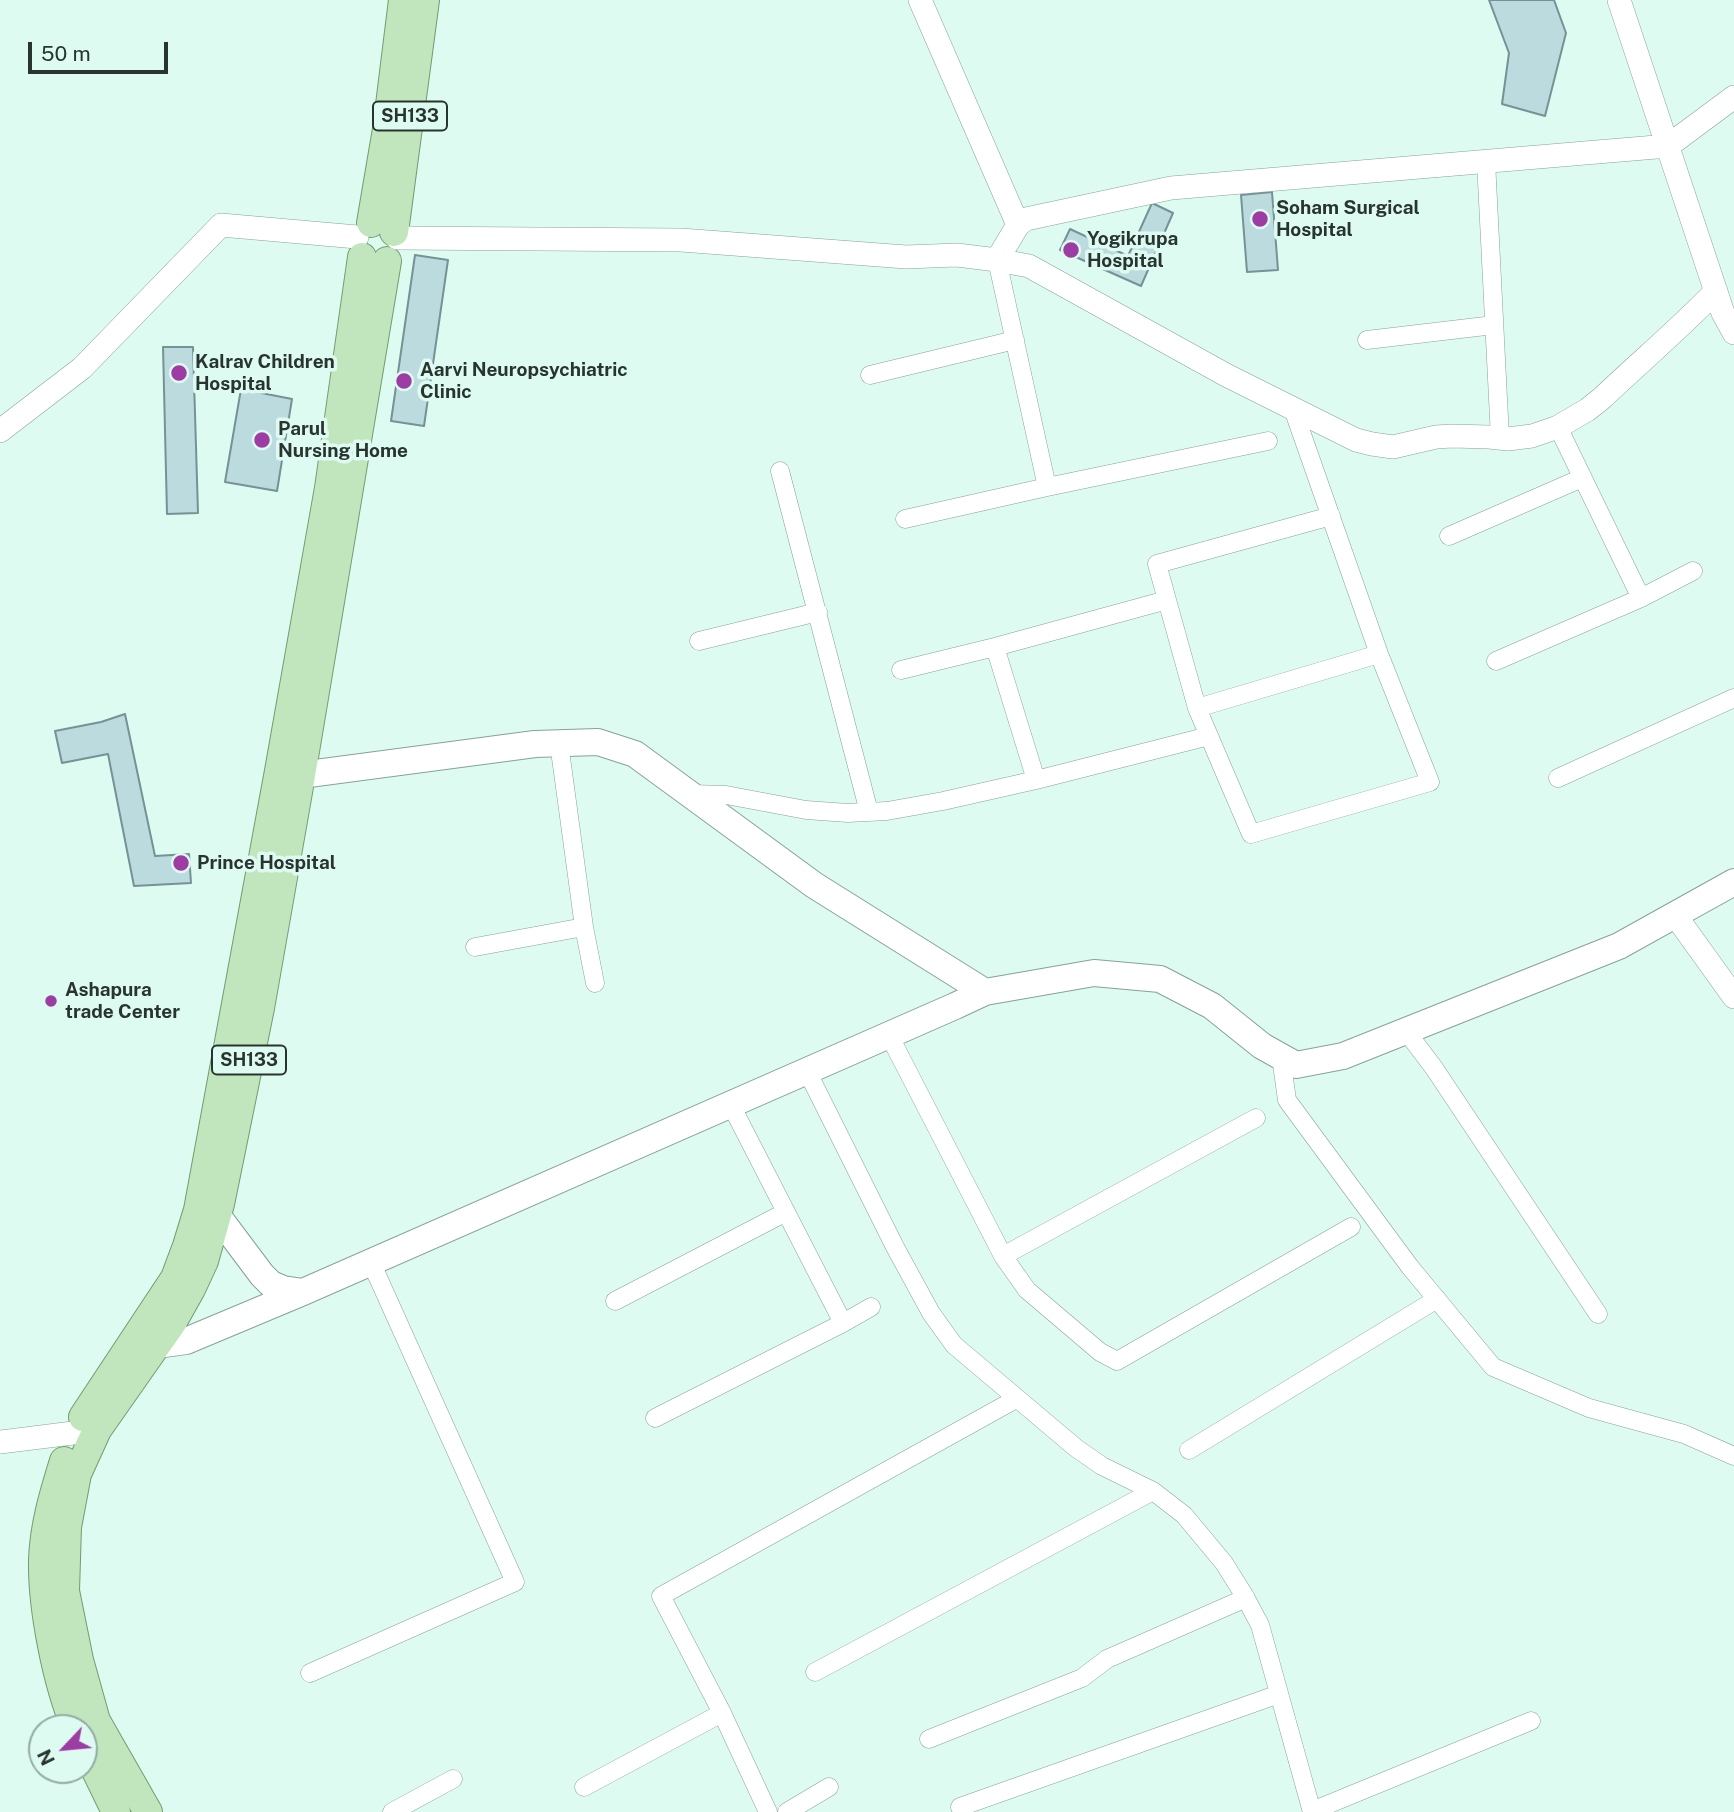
<!DOCTYPE html>
<html>
<head>
<meta charset="utf-8">
<style>
  body { margin:0 }
  #map { position:relative; width:1734px; height:1812px; overflow:hidden; background:#defbf1; font-family:"Public Sans",sans-serif }
  canvas { display:block }
  .north { position:absolute; left:28px; top:1714px; width:70px; height:70px; box-sizing:border-box; background:#defbf1; border:2px solid #95aba4; border-radius:50%; rotate:244deg; font-size:19px; font-weight:700; line-height:28px; text-align:center; color:#283430 }
  .north::after { content:''; display:block; margin:auto; width:24px; height:32px; background:#9d3ca3; clip-path:polygon(50% 0,100% 100%,50% 72%,0 100%) }
  .scale { position:absolute; left:28px; top:42px; width:140px; height:32px; box-sizing:border-box; border:4px solid #283430; border-top:0; padding-left:9px; font-size:21px; line-height:24px; white-space:nowrap; color:#283430; -webkit-text-stroke:5px #defbf1; paint-order:stroke }
</style>
</head>
<body>
<div id="map">
<canvas width="1734" height="1812"></canvas>
<div class="north">N</div>
<div class="scale">50 m</div>
</div>
<script>
const ctx = document.querySelector('canvas').getContext('2d');
ctx.lineJoin = 'round';
function paint(path, color) { ctx.fillStyle = color; ctx.fill(path, 'evenodd'); }
function strokePath(path, color, width, dash) { ctx.strokeStyle = color; ctx.lineWidth = width; ctx.lineCap = dash ? 'butt' : 'round'; ctx.setLineDash(dash || []); ctx.stroke(path); }
function drawText(font, color, halo, rows, align = 'center') {
  ctx.font = font + ' "Public Sans",sans-serif'; ctx.lineWidth = 7; ctx.setLineDash([]); ctx.textBaseline = 'middle'; ctx.strokeStyle = halo; ctx.fillStyle = color; for (const [text, x, y, turn = 0] of rows) {
    ctx.save(); ctx.translate(x, y); ctx.rotate((+turn || 0) * Math.PI / 180); ctx.textAlign = isNaN(turn) ? turn : align; if (halo) ctx.strokeText(text, 0, 0); ctx.fillText(text, 0, 0); ctx.restore();
  }
}
const building = new Path2D(`
  M1489,0h65l12,33 -21,83 -43,-12 7,-51z
  M1272,192l6,78 -31,2 -6,-77z
  M1152,203l21,10 -32,73 -81,-36 10,-21 58,27z
  M415,255l33,5 -24,166 -33,-5z
  M163,347h30l5,166 -31,1z
  M241,389l51,10 -15,92 -52,-9z
  M125,714l30,142 34,-2 2,29 -57,3 -26,-132 -46,9 -7,-32 46,-9z`);
paint(building, '#bcdbde');
strokePath(building, '#759295', 2);
const minor = new Path2D(`
  M1486,161l14,277
  M997,260l50,227
  M1367,340l127,-15
  M870,375l145,-35
  M1293,409l86,245 51,128 -179,52 -54,-126 -40,-144 174,-48
  M1558,427l83,171
  M780,471l89,341
  M905,519l142,-32 221,-46
  M1449,536l133,-58
  M699,641l119,-29
  M995,647l41,133
  M1496,661l145,-63 52,-27
  M901,670l94,-23 172,-47
  M1197,708l182,-54
  M559,743l25,184 11,56
  M1558,778l176,-80
  M691,794l35,1 80,15 42,3 39,-2 56,-10 93,-21 173,-44
  M475,947l109,-20
  M1406,1031l28,37 164,246
  M889,1035l114,221 24,34 73,62 17,9 234,-134
  M1281,1057l6,43 123,167 83,100 96,41 95,26 50,22
  M807,1071l88,176 36,66 23,32 122,103 26,18 51,25 31,24 40,48 20,32 16,30 52,187
  M731,1105l112,218
  M1003,1256l253,-138
  M615,1301l171,-89
  M655,1418l188,-95 28,-16
  M1189,1450l248,-151
  M815,1672l338,-181
  M310,1673l205,-91 -144,-320
  M929,1739l153,-61 25,-19 139,-61
  M584,1787l138,-74
  M960,1807l319,-113
  M1312,1811l219,-90
  M392,1812l61,-33
  M768,1812l-46,-99 -61,-117 355,-197
  M787,1812l42,-25`);
const tertiary = new Path2D(`
  M920,0l98,225
  M1619,0l104,313 11,20
  M397,238l284,2 225,17 51,-2 40,5 21,-35 8,-6 145,-31 497,-42 66,-49
  M997,260l32,6 197,109 130,65 16,4 21,3 43,-10 16,-1 37,1 19,2 24,-3 26,-9 29,-17 14,-11c38,-36 78,-70 115,-108
  M0,431l82,-63 139,-143 136,12
  M1675,915l59,82
  M0,1442l97,-12`);
const secondary = new Path2D(`
  M281,772l20,3 234,-31 63,-2 37,12 179,131 171,107 109,-19 66,6 52,27 50,40 34,19 47,-9 276,-110 115,-64
  M200,1211l17,4 45,60 9,9 12,5 20,3
  M140,1344l17,1 29,-4 117,-49 652,-286 30,-14`);
const primary = new Path2D(`
  M371,223l16,-94 16,-129
  M394,232l31,-232
  M83,1417l92,-139 12,-32 11,-36 81,-439 50,-283 33,-231
  M64,1461c-10,32 -20,65 -21,99 -1,48 14,124 33,168
  M84,1746l32,66
  M148,1812l-52,-91 -17,-61 -14,-69 2,-64 10,-53 20,-44 75,-107 19,-34 13,-28 16,-57 40,-196 41,-233 86,-514`);
strokePath(minor, '#86a299', 19);
strokePath(tertiary, '#86a299', 24);
strokePath(secondary, '#86a299', 28);
strokePath(primary, '#709d70', 30);
strokePath(minor, '#fff', 18);
strokePath(tertiary, '#fff', 23);
strokePath(secondary, '#fff', 26);
strokePath(primary, '#c1e6be', 28);
for (const [x, y, r, color] of [
  [1260,219,9,"#9d3ca3"],
  [1071,250,9,"#9d3ca3"],
  [179,373,9,"#9d3ca3"],
  [404,381,9,"#9d3ca3"],
  [262,440,9,"#9d3ca3"],
  [181,863,9,"#9d3ca3"],
  [51,1001,7,"#9d3ca3"]
]) { const dot = new Path2D(); dot.arc(x, y, r, 0, 2 * Math.PI); ctx.fillStyle = color; ctx.fill(dot); strokePath(dot, '#defbf1', 2.5); }
for (const [x, y, w] of [
  [410,116,74],
  [249,1060,74]
]) { const box = new Path2D(); box.roundRect(x - w / 2, y - 14.5, w, 29, 5); ctx.fillStyle = '#defbf1'; ctx.fill(box); strokePath(box, '#283430', 2); }
drawText('bold 18px', '#283430', null, [
  ["SH133",410,116],
  ["SH133",249,1060]
]);
drawText('bold 19px', '#283430', '#defbf1', [
  ["Soham Surgical",1276,208],
  ["Hospital",1276,230],
  ["Yogikrupa",1087,239],
  ["Hospital",1087,261],
  ["Kalrav Children",195,362],
  ["Hospital",195,384],
  ["Aarvi Neuropsychiatric",420,370],
  ["Clinic",420,392],
  ["Parul",278,429],
  ["Nursing Home",278,451],
  ["Prince Hospital",197,863],
  ["Ashapura",65,990],
  ["trade Center",65,1012]
], 'left');
</script>
</body>
</html>
